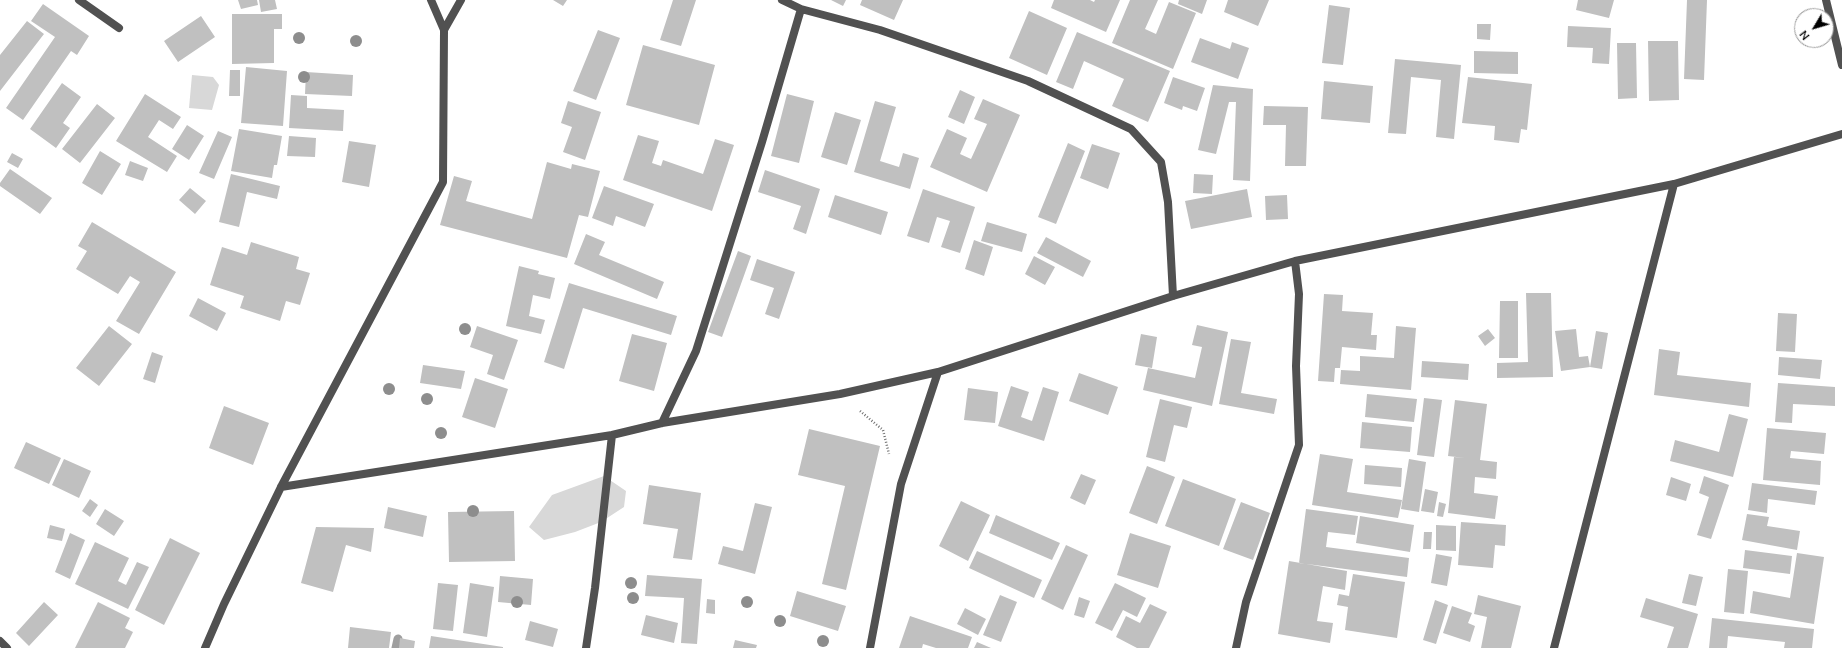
<!DOCTYPE html>
<html>
<head>
<meta charset="utf-8">
<style>
  body { margin:0 }
  #map { position:relative; width:1842px; height:648px; overflow:hidden; background:#fff; font-family:"Nunito Sans",sans-serif }
  canvas { display:block }
  .north { position:absolute; left:1794px; top:8px; width:40px; height:40px; box-sizing:border-box; background:#fff; border:1px solid #999; border-radius:50%; rotate:232deg; font-size:11px; font-weight:700; line-height:16px; text-align:center; color:#000 }
  .north::after { content:''; display:block; margin:auto; width:14px; height:18px; background:#000; clip-path:polygon(50% 0,100% 100%,50% 72%,0 100%) }
</style>
</head>
<body>
<div id="map">
<canvas width="1842" height="648"></canvas>
<div class="north">N</div>
</div>
<script>
const ctx = document.querySelector('canvas').getContext('2d');
ctx.lineJoin = 'round';
function paint(path, color) { ctx.fillStyle = color; ctx.fill(path, 'evenodd'); }
function strokePath(path, color, width, dash) { ctx.strokeStyle = color; ctx.lineWidth = width; ctx.lineCap = dash ? 'butt' : 'round'; ctx.setLineDash(dash || []); ctx.stroke(path); }
paint(new Path2D(`
  M192,75l21,2 6,8 -7,25 -23,-2z
  M604,476l22,15 -2,16 -23,15 -26,10 -31,8 -15,-13 23,-32z`), '#d8d8d8');
strokePath(new Path2D(`
  M396,648l2,-9`), '#9f9f9f', 9);
paint(new Path2D(`
  M238,0h19l1,5 -17,4z
  M259,0h16l2,9 -16,3z
  M553,0h14l-4,6z
  M673,0h23l-15,46 -21,-6z
  M831,0h15l-3,6z
  M862,0h41l-9,20 -34,-15z
  M1054,0h36l4,2 1,-2h25l-14,32 -55,-24z
  M1130,0h28l-13,29 11,5 13,-32 27,11 -23,56 -61,-26z
  M1179,0h28l-5,14 -24,-10z
  M1228,0h41l-11,26 -34,-14z
  M1578,0h36l-5,18 -33,-8z
  M1687,0h20l-3,80 -20,-1z
  M43,4l46,32 -12,19 -6,-4 -48,69 -17,-12 49,-71 -24,-16z
  M1329,5l21,3 -7,57 -21,-2z
  M1029,11l38,17 -20,47 -38,-17z
  M232,14h50v15h-8v34l-42,1z
  M201,16l14,21 -37,25 -14,-21z
  M27,21l17,13 -44,57v-36z
  M1477,24h14l-1,16 -13,-1z
  M1568,26l43,2 -2,36 -17,-1 1,-15 -26,-1z
  M598,30l22,8 -24,62 -23,-9z
  M1077,32l93,39 -22,51 -36,-16 12,-27 -40,-18 -11,28 -17,-7z
  M1200,38l30,11 2,-7 17,6 -11,31 -47,-17z
  M1648,41h30l1,59 -30,1z
  M1617,43h19l1,55 -19,1z
  M643,45l72,20 -16,60 -73,-20z
  M1474,51l44,1v22l-44,-1z
  M1395,59l66,6 -7,74 -18,-2 5,-57 -30,-3 -5,57 -18,-1z
  M246,67l41,4 -4,55 -42,-3z
  M230,70h10v26h-11z
  M306,72l47,3 -1,21 -47,-2z
  M1173,77l32,11 -8,23 -14,-5 -1,4 -18,-7z
  M1468,77l64,7 -5,46 -6,-1 -2,14 -25,-3 1,-14 -33,-3z
  M1324,81l49,5 -3,37 -49,-4z
  M62,83l19,14 -18,26 7,5 -14,20 -26,-19z
  M1213,85l40,4 -3,92 -17,-1 3,-78h-7l-13,52 -18,-4z
  M960,90l15,7 -11,27 -16,-7z
  M145,94l36,23 -8,12 -14,-9 -11,17 29,19 -10,16 -51,-31z
  M787,94l27,7 -15,62 -28,-7z
  M291,95l16,1v12l37,2 -1,21 -54,-3z
  M983,99l37,16 -33,77 -57,-25 17,-38 20,9 -7,16 11,5 16,-35 -13,-5z
  M568,101l33,11 -16,48 -22,-8 9,-25 -11,-4z
  M875,101l21,6 -16,54 19,6 4,-14 16,5 -9,31 -56,-17z
  M97,104l18,14 -35,45 -18,-14z
  M1264,106l44,1 -2,59h-21l1,-41h-23z
  M835,112l26,8 -14,45 -26,-8z
  M187,125l17,11 -15,24 -17,-11z
  M239,129l43,7 -5,29h-3l-2,13 -41,-7z
  M218,131l14,6 -18,42 -15,-6z
  M638,135l21,6 -7,22 9,3 2,-6 40,14 12,-35 19,6 -22,66 -89,-31z
  M289,136l27,2 -1,19 -28,-1z
  M349,141l27,4 -7,42 -27,-5z
  M1068,143l17,8 -29,73 -18,-7z
  M1092,144l28,9 -12,36 -28,-11z
  M100,151l21,13 -19,31 -20,-12z
  M12,153l11,6 -5,9 -11,-6z
  M130,161l18,7 -5,13 -18,-6z
  M547,162l24,7 1,-5 28,7 -12,46 -9,-2 -12,43 -127,-33 14,-49 18,5 -6,20 66,18z
  M10,169l42,29 -12,16 -40,-28v-3z
  M765,170l55,19 -14,45 -13,-5 8,-23 -43,-14z
  M231,174l49,12 -3,13 -30,-7 -8,35 -20,-5z
  M1194,174l19,1 -1,19 -19,-1z
  M604,186l50,18 -9,23 -29,-11 -3,10 -21,-8z
  M190,188l16,13 -11,13 -16,-14z
  M923,189l52,18 -15,46 -19,-6 9,-26 -13,-4 -8,26 -22,-7z
  M1247,189l5,28 -61,12 -6,-28z
  M835,195l53,17 -7,23 -53,-18z
  M1287,195l1,24 -22,1 -1,-24z
  M92,222l84,50 -37,62 -23,-13 24,-39 -10,-6 -12,18 -42,-25 11,-18 -9,-5z
  M987,222l40,12 -5,18 -41,-11z
  M586,234l19,8 -6,13 65,27 -7,17 -83,-35z
  M1046,237l45,24 -8,16 -46,-24z
  M974,240l19,7 -9,29 -19,-7z
  M251,242l48,15 -3,12 14,4 -10,32 -14,-4 -6,20 -40,-13 4,-12 -34,-11 12,-38 25,8z
  M738,251l13,5 -29,81 -14,-5z
  M1034,256l21,11 -10,18 -20,-11z
  M757,259l38,13 -16,47 -14,-5 9,-26 -24,-8z
  M519,266l20,5 -1,3 17,4 -5,21 -17,-4 -4,21 16,4 -4,14 -35,-8z
  M569,283l108,33 -6,19 -88,-27 -19,61 -20,-7z
  M1526,293h25l2,84 -56,1v-15l31,-1z
  M1324,294l19,1 -1,16 31,2 -2,22h6l-1,15 -34,-3 -2,21h-5l-1,14 -16,-1z
  M198,298l28,15 -9,18 -28,-15z
  M1500,301h18v57h-19z
  M1778,313l19,1 -2,38 -19,-1z
  M1197,325l31,7 -16,74 -69,-16 5,-22 47,10 7,-31 -10,-2z
  M109,326l23,18 -33,42 -23,-18z
  M477,326l41,14 -14,40 -17,-6 6,-19 -23,-8z
  M1396,326l20,2 -5,62 -71,-6 1,-14 19,1v-15l34,2z
  M1488,329l7,9 -10,8 -7,-10z
  M1576,329l3,28 9,-1 2,11 -29,4 -6,-40z
  M1596,331l12,2 -6,36 -12,-2z
  M632,334l35,9 -13,48 -35,-10z
  M1141,334l16,3 -5,31 -17,-3z
  M1231,339l20,3 -10,51 36,6 -3,15 -55,-10z
  M1659,349l21,3 -3,23 74,8 -2,24 -95,-12z
  M152,352l11,4 -8,27 -12,-4z
  M1779,357l43,3 -2,19 -42,-4z
  M1422,361l47,3 -1,16 -47,-3z
  M423,365l42,6 -4,18 -41,-6z
  M1079,373l39,14 -10,28 -39,-14z
  M475,378l33,11 -13,39 -33,-11z
  M1778,383l57,4v19l-42,-2 -1,19 -17,-1z
  M1011,386l18,6 -8,25 11,4 11,-34 16,5 -15,49 -46,-15z
  M968,388l30,4 -3,31 -31,-3z
  M1367,394l50,5 -3,23 -49,-5z
  M1424,398l18,2 -8,57 -17,-2z
  M1160,399l32,8 -5,21 -13,-3 -9,37 -19,-5z
  M1455,400l32,4 -7,56 17,2 -1,17 -21,-2 -1,16 24,3 -3,23 -47,-6 6,-56 11,1 -17,-2z
  M224,406l45,17 -16,42 -44,-17z
  M1729,414l19,5 -15,58 -63,-16 5,-21 44,12z
  M1362,422l50,5 -2,25 -50,-4z
  M1767,428l59,5 -2,21 -33,-3 -1,7 31,3 -1,24 -57,-5z
  M809,429l71,17 -34,144 -24,-6 23,-98 -47,-11z
  M26,442l35,16 -12,26 -35,-16z
  M1320,454l33,5 -6,33 55,8 -4,18 -86,-13z
  M64,459l27,12 -12,27 -27,-13z
  M1409,459l17,3 -7,50 -18,-3z
  M1365,465l37,3 -1,19 -37,-3z
  M1147,466l28,11 -18,47 -28,-11z
  M1081,474l15,6 -11,25 -15,-7z
  M1704,476l25,9 -18,54 -14,-4 12,-38 -10,-4z
  M1671,477l20,7 -5,17 -20,-6z
  M1183,479l53,20 -17,47 -54,-20z
  M1752,483l65,8 -2,14 -47,-6 -1,14 -19,-3z
  M649,485l52,8 -9,67 -19,-2 5,-29 -35,-5z
  M1425,489l13,3 -4,21 -13,-2z
  M90,499l8,6 -8,12 -8,-6z
  M961,501l29,14 -22,46 -29,-15z
  M1241,502l29,11 -17,47 -30,-11z
  M1439,502l7,2 -3,13 -6,-1z
  M755,503l17,4 -17,67 -37,-10 5,-18 20,5z
  M388,507l39,9 -4,21 -39,-9z
  M105,509l19,12 -10,15 -18,-12z
  M1306,509l52,7 -3,19 -27,-3 -2,15 83,11 -2,19 -108,-14z
  M514,511l1,50 -66,1 -1,-50z
  M1747,514l22,3 -2,9 33,5 -3,19 -55,-10z
  M996,515l64,28 -8,17 -63,-27z
  M1360,516l54,9 -4,27 -54,-9z
  M1461,522l45,3 -1,21 -10,-1 -2,23 -35,-3z
  M50,525l15,4 -3,12 -15,-3z
  M1436,525l20,1v25l-20,-1z
  M316,527l58,1 -3,24 -25,-7 -13,47 -32,-9z
  M1424,532h8l-1,17h-8z
  M70,533l15,7 -15,39 -15,-7z
  M1130,533l41,13 -13,42 -41,-13z
  M170,538l30,15 -36,72 -29,-15z
  M95,542l34,16 -11,23 8,4 11,-23 12,5 -21,42 -53,-25z
  M1066,545l22,10 -25,55 -22,-11z
  M1745,550l47,6 -2,18 -47,-6z
  M977,551l65,29 -8,18 -65,-30z
  M1797,553l27,4 -10,67 -64,-11 3,-22 37,7z
  M1436,554l16,3 -5,29 -16,-3z
  M1289,561l58,10 -2,19 -22,-4 -6,35 16,2 -3,20 -52,-9z
  M1728,569l20,2 -4,43 -20,-2z
  M1353,574l52,8 -8,56 -52,-8 3,-23 -11,-2 2,-11 10,2z
  M1689,574l14,3 -7,29 -14,-3z
  M647,575l55,4 -5,65 -16,-1 3,-45 -39,-2z
  M500,576l33,3 -2,26 -33,-3z
  M438,583l20,2 -5,46 -20,-2z
  M470,583l24,4 -7,50 -24,-4z
  M1115,583l31,15 -9,19 -14,-7 -11,21 -17,-8z
  M797,591l49,15 -8,25 -48,-15z
  M1000,595l17,7 -16,40 -18,-7z
  M1478,595l43,11 -10,42h-30l6,-31 -13,-3z
  M1079,597l11,4 -6,17 -10,-3z
  M1646,598l52,16 -10,34h-21l7,-21 -34,-10z
  M707,599l8,1v14l-9,-1z
  M1435,600l13,5 -12,39 -13,-4z
  M44,602l14,13 -29,31 -13,-13z
  M98,602l32,16 -5,10 8,4 -8,16h-50z
  M1150,604l17,8 -18,36h-12l-21,-11 10,-21 14,7z
  M1452,606l20,7 -4,10 7,3 -5,16 -27,-9z
  M965,608l21,11 -8,16 -21,-11z
  M646,615l32,8 -4,20 -33,-8z
  M910,616l62,21 -4,11h-32l-13,-4 -1,4h-23z
  M1712,618l102,11 -2,19h-28l1,-6 -57,-6 -1,12h-18z
  M530,621l28,8 -5,18 -28,-7z
  M350,627l41,5 -2,16h-41z
  M431,636l72,11v1h-74z
  M400,638l15,3 -1,7h-15z
  M735,640l22,5 -1,3h-23z
  M977,642l14,6h-17z`), '#c0c0c0');
strokePath(new Path2D(`
  M860,411l23,19 6,24`), '#737373', 2.5, [1, 2]);
strokePath(new Path2D(`
  M79,0l40,28
  M782,0l19,9 79,21 148,51 103,48 30,33 7,40 5,94
  M1826,0l16,65
  M444,30l17,-30
  M662,423l34,-72 66,-209 39,-133
  M281,487l331,-52 50,-12 178,-29 98,-22 235,-76 122,-35 379,-77 168,-50
  M0,641l7,7
  M205,648l19,-44 57,-117 162,-305 1,-152 -13,-30
  M586,648l9,-60 17,-153
  M870,648l31,-164 37,-112
  M1236,648l10,-46 53,-157 -3,-79 3,-72 -4,-33
  M1554,648l120,-464`), '#515151', 8);
ctx.fillStyle = '#8d8d8d';
for (const [x, y] of [
  [299,38],
  [356,41],
  [304,77],
  [465,329],
  [389,389],
  [427,399],
  [441,433],
  [473,511],
  [631,583],
  [633,598],
  [517,602],
  [747,602],
  [780,621],
  [823,641]
]) { ctx.beginPath(); ctx.arc(x, y, 6, 0, 2 * Math.PI); ctx.fill(); }
</script>
</body>
</html>
